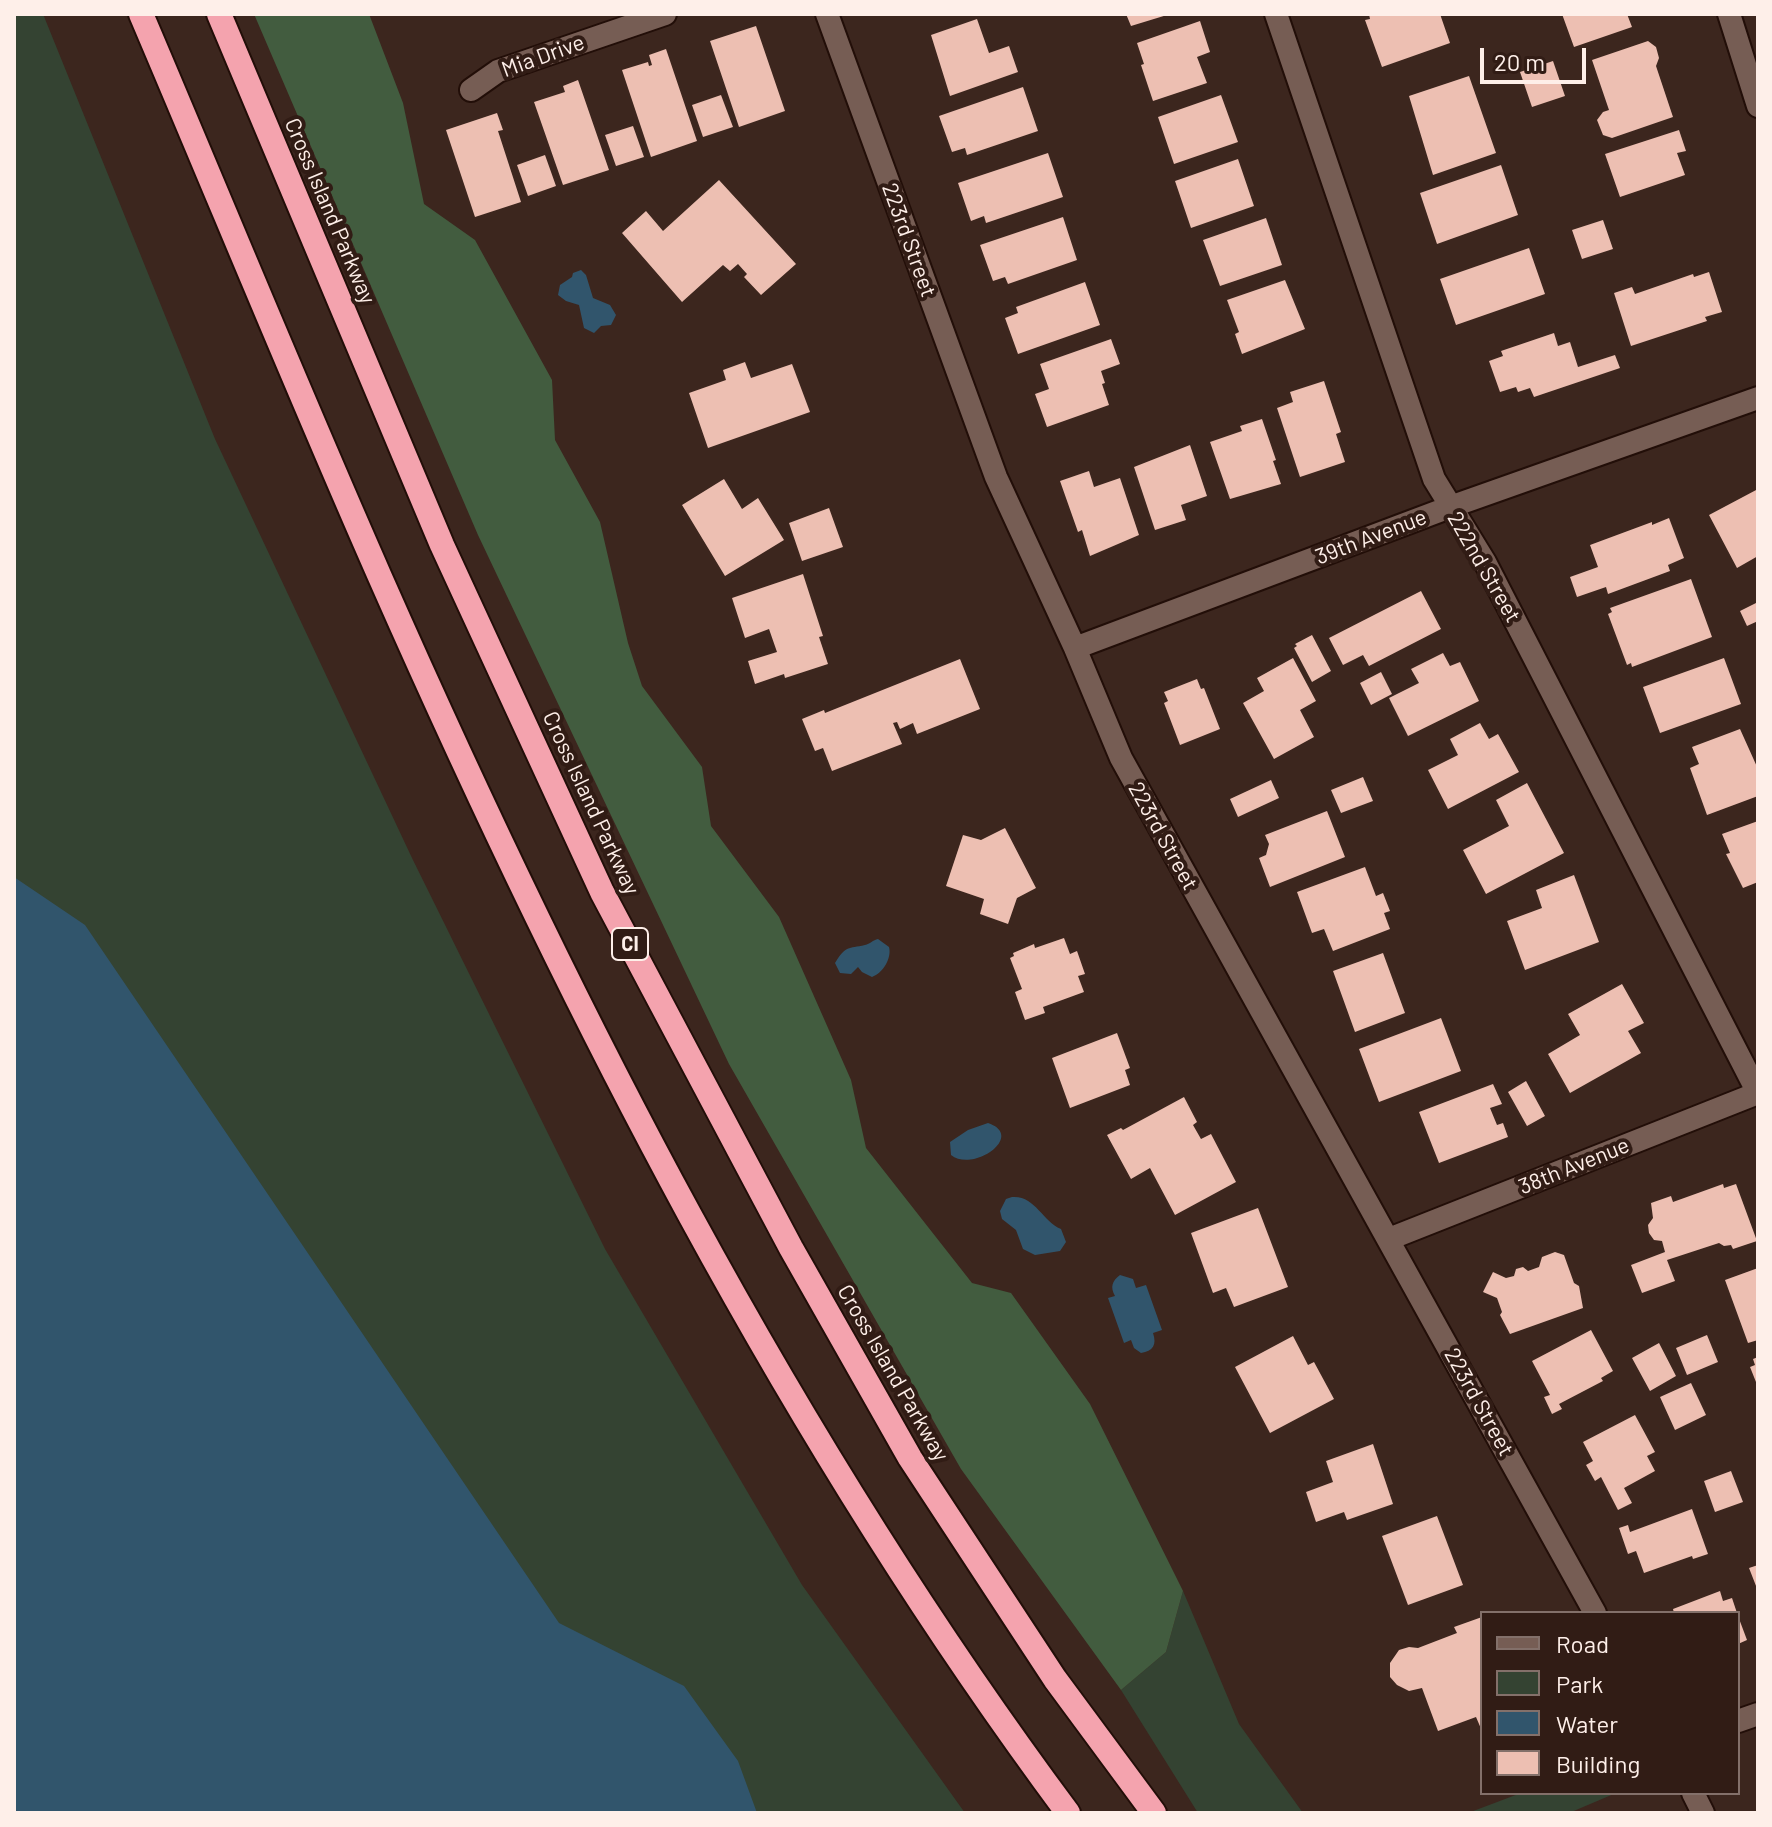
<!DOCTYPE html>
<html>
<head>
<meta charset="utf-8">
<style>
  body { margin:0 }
  #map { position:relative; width:1772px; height:1827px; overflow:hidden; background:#3c261e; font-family:Barlow,sans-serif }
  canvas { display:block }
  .frame { position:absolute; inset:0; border:16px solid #feefe9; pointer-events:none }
  .legend { position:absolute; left:1480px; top:1611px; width:260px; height:184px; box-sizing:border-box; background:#311c15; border:2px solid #83706a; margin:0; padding:10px 14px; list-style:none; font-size:24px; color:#feefe9 }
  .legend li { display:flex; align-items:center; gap:16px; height:40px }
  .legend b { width:40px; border:2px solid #83706a }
  .scale { position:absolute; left:1480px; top:48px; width:106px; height:36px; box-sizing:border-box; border:4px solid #feefe9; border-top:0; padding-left:10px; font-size:24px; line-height:28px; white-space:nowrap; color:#feefe9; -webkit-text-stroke:6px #311c15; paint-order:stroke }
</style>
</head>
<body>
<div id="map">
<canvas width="1772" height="1827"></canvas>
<div class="frame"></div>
<ul class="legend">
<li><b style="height:10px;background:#765d54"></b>Road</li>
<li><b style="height:22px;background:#344332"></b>Park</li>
<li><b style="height:22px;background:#31556c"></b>Water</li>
<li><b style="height:22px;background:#edbfb2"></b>Building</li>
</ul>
<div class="scale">20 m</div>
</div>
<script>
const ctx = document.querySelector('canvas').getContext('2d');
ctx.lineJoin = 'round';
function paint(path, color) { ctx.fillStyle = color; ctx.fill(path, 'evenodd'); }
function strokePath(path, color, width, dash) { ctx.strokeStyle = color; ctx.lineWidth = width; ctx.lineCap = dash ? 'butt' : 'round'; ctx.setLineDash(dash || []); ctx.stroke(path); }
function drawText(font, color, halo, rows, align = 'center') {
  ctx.font = font + ' Barlow,sans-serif'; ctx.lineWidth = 8; ctx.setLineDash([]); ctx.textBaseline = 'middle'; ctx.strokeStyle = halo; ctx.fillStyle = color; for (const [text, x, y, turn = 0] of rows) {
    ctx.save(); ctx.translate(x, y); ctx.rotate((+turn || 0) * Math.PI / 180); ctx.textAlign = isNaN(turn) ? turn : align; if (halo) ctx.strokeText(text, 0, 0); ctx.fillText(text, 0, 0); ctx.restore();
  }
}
paint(new Path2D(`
  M14,14h29l172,425 197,419 193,391 197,336 163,228h-951z
  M1183,1591l56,133 64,89h-105l-77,-123 45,-38z
  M1521,1793h95l-47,20h-101z`), '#344332');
paint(new Path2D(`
  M254,14h115l34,89 21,101 51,36 77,140 3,60 45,82 28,121 14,43 60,81 9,59 68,91 72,163 15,68 106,135 39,10 79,111 93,187 -17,61 -45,38 -160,-221 -232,-405 -251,-529z`), '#425c3f');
paint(new Path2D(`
  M581,270l5,5 7,23 17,7 6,10 -5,10 -10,1 -7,7 -10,-5 -5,-23 -13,-4 -8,-6 2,-10 12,-8 1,-4z
  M14,877l71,48 474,698 125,63 54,75 19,52h-743z
  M878,939l11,8c3,11 -6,26 -17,30l-10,-5 -4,-5 -7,7 -11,-1 -5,-10c11,-18 13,-14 30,-18 5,-1 8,-5 13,-6z
  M988,1123c38,13 -15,50 -37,32l-1,-13 18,-12z
  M1012,1197c23,-2 30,24 49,32l5,13 -6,9 -25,4 -12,-6 -7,-19 -14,-11 -2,-8 6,-12z
  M1120,1275l13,4 3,9 10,-3 16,45 -9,3c4,12 0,18 -12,20l-7,-5 -3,-8 -7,3 -16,-45 7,-2c-5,-9 -3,-15 5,-21z`), '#31556c');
paint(new Path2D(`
  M1126,14h41v1l-36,11z
  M1369,14h71l10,29 -68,24 -17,-47 5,-1z
  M1562,14h65l5,13 -58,20z
  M977,19l12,34 20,-7 9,26 -68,24 -19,-61z
  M1200,21l10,31 -13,5 10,26 -54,18 -12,-36 3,-1 -7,-21z
  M756,26l29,85 -46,16 -29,-86z
  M1648,41l8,6 3,11 -3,8 17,51 -61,21 -9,-3 -6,-15 6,-8 6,-2 -17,-50z
  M666,49l31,92 -46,16 -29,-87 26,-8 1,4 3,-1 -3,-10z
  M1553,61l12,35 -33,11 -12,-35z
  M1469,76l27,77 -63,22 -24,-79z
  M578,80l31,90 -46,15 -29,-83 31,-10 -2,-6z
  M1023,87l15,44 -71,24 -2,-7 -13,4 -13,-36z
  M721,95l12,32 -30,10 -11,-32z
  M1221,95l17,47 -64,22 -16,-47z
  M497,113l6,17 -5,1 23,71 -46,15 -29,-87z
  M633,126l11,31 -28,9 -11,-31z
  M1679,130l7,21 -9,2 8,22 -65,22 -15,-43z
  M1048,153l15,44 -77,26 -2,-7 -13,5 -13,-38z
  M545,155l11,31 -28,10 -11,-31z
  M1238,159l16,47 -63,22 -16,-47z
  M1501,165l17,50 -81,29 -17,-51z
  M719,180l77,84 -35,31 -17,-18 3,-3 -9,-10 -8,7 -7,-6 -41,37 -60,-69 24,-22 17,20z
  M1063,217l14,43 -69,24 -3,-7 -12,4 -13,-36z
  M1266,218l16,47 -62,21 -17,-46z
  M1603,220l10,29 -31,10 -10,-29z
  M1529,248l16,46 -89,31 -16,-46z
  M1709,272l13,40 -17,5 2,4 -76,25 -17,-53 18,-6 3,7 58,-20 1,3z
  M1285,280l20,49 -63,25 -7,-20 4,-2 -12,-32z
  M1085,282l15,43 -82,29 -13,-36 13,-5 -2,-6z
  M1554,333l4,13 12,-4 8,25 37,-12 5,13 -86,29 -4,-9 -12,4 -2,-5 -16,5 -11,-31 14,-5 -2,-5z
  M1111,339l9,25 -19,7 4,12 -3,1 7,21 -62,22 -12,-33 14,-5 -9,-25z
  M745,362l6,16 41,-14 18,48 -102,36 -19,-55 37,-13 -3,-10z
  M1324,381l17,51 -5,2 9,28 -45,15 -23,-69 16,-6 -3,-10z
  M1262,419l14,41 -3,1 8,23 -51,15 -20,-57 32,-11 -2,-5z
  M1190,445l17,51 -26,9 5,15 -31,10 -21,-63z
  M1089,471l5,16 26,-9 19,57 -49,21 -8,-26 -4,2 -18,-51z
  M724,479l18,30 16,-11 26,42 -59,36 -43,-71z
  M1758,489v67l-21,12 -28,-53z
  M829,508l14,39 -41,14 -13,-38z
  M1669,518l15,40 -16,7 2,6 -62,23 -2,-7 -29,10 -7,-20 28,-10 -8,-22 62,-23v3z
  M803,574l20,62 -4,1 9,27 -43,14 -1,-4 -29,10 -7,-23 29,-9 -8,-23 -24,9 -13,-40z
  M1691,579l21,58 -80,30 -1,-4 -4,2 -19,-51 4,-2 -2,-4z
  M1421,591l20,38 -72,37 -6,-11 -20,10 -14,-27z
  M1758,602v19l-11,5 -7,-15z
  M1312,635l19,36 -19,11 -18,-34 3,-2 -2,-2z
  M1443,653l7,13 10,-4 19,39 -71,35 -19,-38 30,-15 -8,-14z
  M1293,658l23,43 -16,9 14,27 -40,22 -31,-56 21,-12 -7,-13z
  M1724,658l17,46 -81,29 -17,-46z
  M960,659l20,50 -63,25 -4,-11 -13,6 -3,-7 -4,1 9,21 -70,27 -9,-23 -8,3 -13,-32 22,-9 1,3z
  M1381,672l11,22 -21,11 -11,-22z
  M1197,679l4,10 3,-1 16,41 -40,16 -16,-42 4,-2 -4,-9z
  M1480,723l9,16 9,-5 21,38 -71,37 -20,-39 30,-15 -8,-16z
  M1740,729l18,40 -2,1 2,26 -51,19 -17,-47 9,-4 -7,-17z
  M1363,777l10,24 -32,12 -10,-23z
  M1271,780l8,18 -41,19 -8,-18z
  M1527,783l37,70 -78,41 -23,-44 46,-24 -13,-26z
  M1327,811l18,46 -75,30 -11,-29 7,-3 3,-11 -4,-9z
  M1758,821v61l-15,6 -17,-34 4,-1 -8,-19z
  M1005,828l31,60 -19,10 -9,26 -28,-10 4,-15 -38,-13 17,-51 18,5z
  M1365,867l11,29 7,-3 7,18 -6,2 6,16 -57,22 -9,-22 -12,4 -15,-41z
  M1574,875l25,67 -74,28 -18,-49 35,-13 -6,-18z
  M1064,938l6,16 7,-3 8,23 -7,2 6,16 -41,15 2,6 -20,7 -10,-28 7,-3 -12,-31 4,-2 -1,-3 21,-9 1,4z
  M1383,953l22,60 -50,19 -22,-61z
  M1622,984l22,39 -16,8 13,22 -71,40 -22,-39 32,-19 -12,-21z
  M1441,1018l20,53 -82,31 -20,-53z
  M1117,1033l13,35 -5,2 5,15 -60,23 -18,-50z
  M1526,1081l19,35 -18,10 -19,-34z
  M1493,1084l9,20 -12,4 7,17 6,-2 5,14 -69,26 -20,-51z
  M1184,1097l13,25 -4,3 8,14 10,-5 25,48 -61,33 -25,-47 -19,11 -24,-44 14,-7 2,2z
  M1723,1184l1,4 12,-4 21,57 -24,8 -2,-4 -7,1 -5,-3 -52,17 8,21 -33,12 -11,-28 34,-13 -3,-11 -8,-1 -5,-7 -1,-8 5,-7 -2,-15 20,-7 2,6z
  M1258,1208l30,79 -54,20 -8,-19 -13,5 -22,-60z
  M1555,1252l9,3 10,28 5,3 4,22 -73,26 -10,-19 2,-3 -5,-14 -14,-6 10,-20 13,6 8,-2 2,-7 7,-2 5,4 11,-4 3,-10z
  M1758,1268v72l-10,3 -23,-63z
  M1591,1330l22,41 -12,7 2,3 -44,23 3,5 -10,5 -8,-17 6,-2 -18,-34z
  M1707,1335l11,27 -31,13 -11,-27z
  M1293,1336l15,29 6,-3 20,37 -64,34 -35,-66z
  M1659,1343l17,33 -26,15 -18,-33z
  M1758,1357v30l-8,-20 5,-2 -2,-6z
  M1691,1383l15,32 -31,15 -15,-33z
  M1635,1415l20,37 -8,4 8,15 -31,17 8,15 -14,7 -17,-33 -6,4 -9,-16 7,-4 -10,-19z
  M1373,1444l20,60 -46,16 -3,-8 -28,10 -10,-30 27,-10 -7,-21z
  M1731,1471l12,31 -28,10 -11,-31z
  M1692,1509l16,45 -15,5 -1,-3 -48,17 -8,-22 -8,3 -9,-26 9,-3 2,7z
  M1437,1516l26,69 -55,20 -26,-69z
  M1758,1565v26l-9,-23z
  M1720,1591l3,10 9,-3 5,15h-63l-1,-4z
  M1738,1616l9,24 -9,4z
  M1482,1617v114l-6,-14 -38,14 -16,-43 -13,3 -12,-6 -7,-8v-14l9,-13 10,-3 9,1 39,-15 -3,-6z`), '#edbfb2');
const minor = new Path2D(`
  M827,14l169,463 79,171 46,110 474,855
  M1276,14l158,465 51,83 273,531
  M1729,14l29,92
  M471,90l27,-19 167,-57
  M1075,648l375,-141 308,-109
  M1389,1239l369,-146
  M1738,1721l20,-7
  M1693,1793l10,20`);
const motorway = new Path2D(`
  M141,14c80,188 157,377 239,563 190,431 406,857 688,1236
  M219,14l223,531 160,347 189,356 119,210 145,221 99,134`);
strokePath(minor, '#220e08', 26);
strokePath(motorway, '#220e08', 28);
strokePath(minor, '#765d54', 22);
strokePath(motorway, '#f4a3ae', 24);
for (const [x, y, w] of [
  [630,944,36]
]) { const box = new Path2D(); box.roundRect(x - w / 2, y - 16, w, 32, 6); ctx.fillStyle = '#311c15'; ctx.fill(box); strokePath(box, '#feefe9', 2); }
drawText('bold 20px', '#feefe9', null, [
  ["CI",630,944]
]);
drawText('22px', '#feefe9', '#311c15', [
  ["Mia Drive",543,56,-20],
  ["Cross Island Parkway",330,211,67],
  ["223rd Street",909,240,70],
  ["39th Avenue",1371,537,-21],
  ["222nd Street",1484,567,60],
  ["Cross Island Parkway",591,803,65],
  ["223rd Street",1163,836,61],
  ["38th Avenue",1574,1166,-22],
  ["Cross Island Parkway",893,1373,60],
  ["223rd Street",1479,1402,61]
]);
</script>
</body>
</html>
